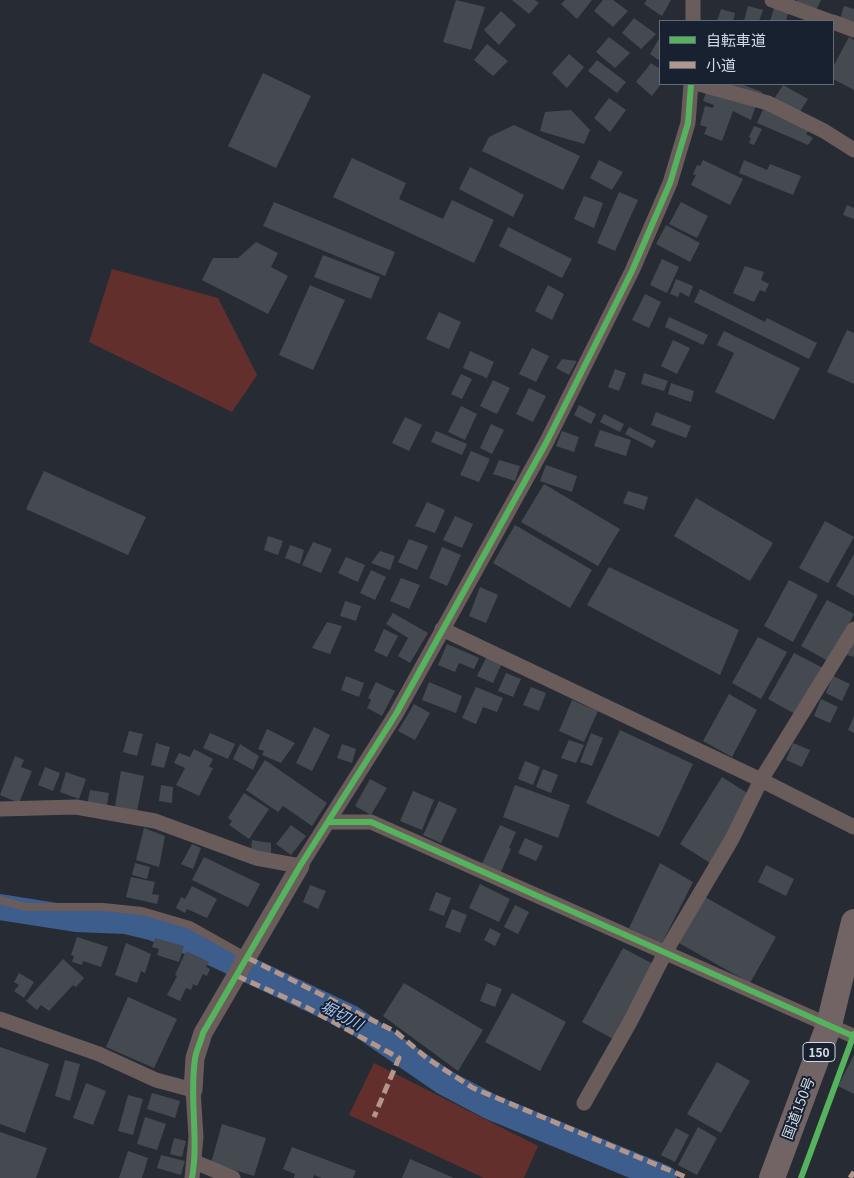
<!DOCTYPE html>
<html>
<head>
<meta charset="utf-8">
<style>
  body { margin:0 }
  #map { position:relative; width:854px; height:1178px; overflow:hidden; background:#272c34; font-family:Georgia,"Noto Sans JP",serif }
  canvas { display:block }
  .legend { position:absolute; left:659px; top:20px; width:175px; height:65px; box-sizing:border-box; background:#172130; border:1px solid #626b78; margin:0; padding:6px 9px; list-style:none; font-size:15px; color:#d3dae5 }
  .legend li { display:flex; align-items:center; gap:10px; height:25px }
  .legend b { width:25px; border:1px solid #626b78 }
</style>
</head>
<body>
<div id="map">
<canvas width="854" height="1178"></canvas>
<ul class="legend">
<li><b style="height:6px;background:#56b35d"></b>自転車道</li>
<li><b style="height:6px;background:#b2968c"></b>小道</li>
</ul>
</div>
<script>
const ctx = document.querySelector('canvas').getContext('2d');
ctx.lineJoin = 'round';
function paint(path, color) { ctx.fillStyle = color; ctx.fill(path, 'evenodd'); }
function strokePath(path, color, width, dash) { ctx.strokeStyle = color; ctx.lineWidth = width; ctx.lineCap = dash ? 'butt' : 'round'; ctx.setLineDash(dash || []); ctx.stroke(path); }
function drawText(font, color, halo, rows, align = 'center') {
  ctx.font = font + ' Georgia,"Noto Sans JP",serif'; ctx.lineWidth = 4; ctx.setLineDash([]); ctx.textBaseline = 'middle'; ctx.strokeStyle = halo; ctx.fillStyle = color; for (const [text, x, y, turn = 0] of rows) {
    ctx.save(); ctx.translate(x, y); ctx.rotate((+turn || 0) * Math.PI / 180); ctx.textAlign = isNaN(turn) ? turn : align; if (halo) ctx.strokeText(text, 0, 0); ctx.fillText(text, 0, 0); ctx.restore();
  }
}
paint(new Path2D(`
  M112,269l106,29 39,77 -25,37 -143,-70z
  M374,1063l164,83 -14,32h-40l-135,-63z`), '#632f2c');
strokePath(new Path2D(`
  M0,907l76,12 50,2 25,6 30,11 170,80 93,64 47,25 173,71`), '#3d5d8d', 26);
paint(new Path2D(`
  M456,0l29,7 -14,43 -28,-8z
  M512,0h23l4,3 -10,11z
  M565,0h27l-15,19 -16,-15z
  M603,0h10l15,11 -15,16 -19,-16z
  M647,0h24l-9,16 -18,-12z
  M797,0h24l-5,10 -20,-8z
  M748,6l15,4 -4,11h-15z
  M844,6l10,3v14l-14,-4z
  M774,8l14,5 -2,8h-16z
  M721,9l14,4 -2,8h-16z
  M501,11l15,14 -17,20 -15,-15z
  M634,18l22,16 -15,15 -19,-16z
  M609,37l21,16 -15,15 -19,-16z
  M660,37v24l-10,-7z
  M849,37l5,3v50l-21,-11v-12z
  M487,44l21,17 -15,15 -19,-16z
  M569,54l15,13 -17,21 -15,-15z
  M597,60l29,22 -9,11 -29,-22z
  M651,63l9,6 1,15 -9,12 -16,-14z
  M263,73l48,23 -35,72 -48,-22z
  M721,84h20l21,8 1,5z
  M783,85l25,14 -9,14 -25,-14z
  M708,87l48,18 -5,15 -18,-9 -11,30 -18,-7 3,-7 -7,-2 5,-19 8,2 1,-3 -11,-4z
  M609,98l17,12 -16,22 -16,-14z
  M764,107l45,23 -3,4 7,4 -5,7 -51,-22z
  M571,110l19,20 -6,14 -44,-13 5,-19z
  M514,125l66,31 -17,34 -81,-39 7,-14z
  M754,126l8,3 -8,16 -5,-2 2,-5 -2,-1z
  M352,158l54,25 -7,16 44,20 9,-19 42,20 -20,43 -141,-66z
  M599,160l24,12 -11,18 -22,-12z
  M703,160l40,19 -13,26 -39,-20 5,-10 -3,-1 4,-9 3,1z
  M744,160l23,10 3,-6 31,12 -8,19 -54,-22z
  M470,167l54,28 -11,22 -54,-28z
  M619,192l19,8 -23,51 -18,-8z
  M584,196l19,7 -9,25 -20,-9z
  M274,202l121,50 -10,24 -122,-50z
  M681,202l27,14 -11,22 -28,-14z
  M847,205l7,3v11l-11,-4z
  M666,225l34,18 -10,19 -34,-18z
  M508,227l64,32 -10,19 -63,-32z
  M256,242l22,11 -7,14 17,9 -20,38 -66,-34 11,-22h25z
  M323,255l57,22 -9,22 -57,-22z
  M662,259l17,8 -12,26 -17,-8z
  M745,266l19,6 -3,8 8,4 -4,8 -5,-2 -6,12 -21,-9z
  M676,279l17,7 -4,11 -9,-5 -2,5 -8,-3z
  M310,285l35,15 -32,70 -34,-15z
  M548,285l16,9 -12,26 -17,-9z
  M700,289l65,33 2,-4 50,25 -8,16 -115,-57z
  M645,294l16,8 -12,26 -17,-8z
  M439,312l22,10 -12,27 -23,-10z
  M669,317l39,18 -5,10 -38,-18z
  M847,330l7,3v51l-27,-12z
  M724,331l76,37 -26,52 -59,-28 19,-39 -17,-8z
  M673,340l17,8 -13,26 -16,-8z
  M532,348l17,8 -13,26 -17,-8z
  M470,351l24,11 -7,16 -24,-10z
  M562,359l15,2 -8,14 -13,-7z
  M615,369l11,4 -7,18 -11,-4z
  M644,373l24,8 -4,10 -23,-7z
  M461,374l11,5 -10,20 -11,-5z
  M493,380l17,8 -13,26 -17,-8z
  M671,383l23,8 -3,11 -23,-8z
  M529,388l17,8 -13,26 -17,-8z
  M579,405l17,9 -5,10 -17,-9z
  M461,406l16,8 -12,26 -17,-8z
  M656,412l35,14 -5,12 -35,-13z
  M604,414l20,10 -4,8 -20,-10z
  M405,417l17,8 -13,26 -17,-8z
  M491,424l13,6 -12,24 -12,-6z
  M629,427l27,14 -4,7 -27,-14z
  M600,430l31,10 -5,16 -32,-10z
  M436,431l31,13 -5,11 -31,-13z
  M562,431l17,6 -5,15 -18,-6z
  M471,451l19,8 -11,23 -19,-7z
  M499,460l21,6 -5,15 -22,-7z
  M546,465l31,11 -5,16 -32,-11z
  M44,471l102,46 -18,38 -102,-46z
  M544,484l76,45 -22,37 -77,-44z
  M628,491l20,6 -4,13 -21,-7z
  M696,498l77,45 -23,38 -76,-45z
  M427,502l18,8 -10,23 -20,-7z
  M455,516l18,8 -11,24 -19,-8z
  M825,521l29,16 -26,46 -29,-15z
  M515,525l77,45 -22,38 -77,-45z
  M268,536l15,5 -5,14 -14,-5z
  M409,539l19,7 -11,24 -19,-8z
  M313,542l19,7 -11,24 -19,-8z
  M290,545l14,5 -4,14 -15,-6z
  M442,547l19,8 -14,31 -18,-8z
  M380,551l15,5 -5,14 -19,-7z
  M854,554v42l-18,-10z
  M346,557l19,8 -7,17 -20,-9z
  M609,567l130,63 -19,45 -133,-70z
  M371,570l15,7 -11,23 -15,-7z
  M401,578l19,7 -11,24 -19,-8z
  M789,580l29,15 -25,47 -29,-16z
  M480,587l18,8 -12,28 -17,-7z
  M827,600l27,14 -24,48 -29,-16z
  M345,601l16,5 -5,15 -16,-5z
  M393,613l35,20 -18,30 -12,-7 10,-18 -22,-14z
  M327,622l15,4 -12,28 -18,-6z
  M384,629l14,7 -11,21 -13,-6z
  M758,637l29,15 -26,47 -29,-16z
  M854,640v17l-7,-2z
  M447,644l32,14 -5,11 -15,-6 -4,9 -17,-7z
  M794,653l29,15 -26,47 -29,-16z
  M487,656l15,7 -9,20 -16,-7z
  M506,673l15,6 -8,18 -15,-6z
  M346,676l18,7 -5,14 -18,-7z
  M833,676l17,8 -8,17 -16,-8z
  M376,682l19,9 -13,25 -15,-8 4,-8 -3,-2z
  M429,682l33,14 -6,17 -34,-13z
  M476,687l27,11 -6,14 -14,-5 -7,17 -14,-6z
  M531,687l15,6 -7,18 -16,-6z
  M729,694l28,16 -25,47 -29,-16z
  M821,699l17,8 -8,16 -16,-7z
  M572,700l26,11 -14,31 -25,-11z
  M414,704l16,9 -15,27 -17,-9z
  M854,716v17l-6,-3z
  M314,727l16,8 -18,36 -16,-8z
  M267,729l28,14 -14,20 -19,-8 2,-4 -6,-2z
  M620,730l73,34 -34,73 -73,-34z
  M129,731l14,3 -6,22 -14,-4z
  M210,733l25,11 -7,15 -25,-11z
  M591,733l12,5 -11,28 -12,-4z
  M569,740l15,5 -8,18 -15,-5z
  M156,743l14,4 -6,21 -13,-3z
  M793,743l17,7 -8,17 -16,-7z
  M240,744l19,12 -6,14 -20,-11z
  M342,744l14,5 -4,14 -15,-5z
  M194,749l19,10 -4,8 4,1 -14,28 -23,-11 9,-17 -11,-5 5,-10 11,4z
  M15,756l9,4 -3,7 11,4 -13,32 -19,-8z
  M265,760l62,43 -15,23 -29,-20 -5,6 -32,-22z
  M525,761l15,6 -7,18 -15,-6z
  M45,767l15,6 -7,18 -15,-6z
  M543,769l15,6 -7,18 -15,-6z
  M121,771l23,5 -7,35 -22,-5z
  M66,772l20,7 -7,20 -19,-7z
  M722,777l30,19 -42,67 -30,-19z
  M370,779l17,9 -16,27 -16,-9z
  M161,785l12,2 -1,16 -13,-2z
  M515,785l55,20 -12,33 -55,-21z
  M90,790l19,3 -2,12h-20z
  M413,791l21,9 -12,30 -22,-9z
  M244,793l25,16 -20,30 -20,-14 3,-4 -4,-3z
  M439,801l18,8 -16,34 -18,-8z
  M291,825l15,11 -15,19 -15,-11z
  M500,825l16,7 -7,16 2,1 -11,25 -19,-8z
  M144,828l21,8 -6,31 -23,-7z
  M525,838l18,8 -7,15 -18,-8z
  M252,840l19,3v11l-20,-4z
  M192,844l9,4 -8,21 -12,-5z
  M204,857l56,27 -12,23 -56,-27z
  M135,863l15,4 -3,12 -15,-4z
  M660,863l33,19 -31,61 -33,-15z
  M766,865l28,14 -8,17 -28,-14z
  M131,877l24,5 -3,12 7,1 -2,9 -31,-7z
  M480,884l30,15 -11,23 -30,-14z
  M310,885l16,6 -8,18 -15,-7z
  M192,886l25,13 -10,19 -20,-9 -2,4 -9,-5 5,-11 4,2z
  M436,892l15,6 -7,18 -15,-6z
  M705,897l71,40 -26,46 -71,-40z
  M515,905l14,7 -11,22 -14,-7z
  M452,909l15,6 -7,18 -15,-6z
  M490,928l11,6 -6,12 -11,-6z
  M77,937l31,10 -7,20 -18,-6 -1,4 -10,-3 2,-6 -3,-1z
  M155,938l29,8 -5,16 -22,-7 2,-6 -7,-2z
  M126,943l25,11 -6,19 -4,-2 -4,12 -22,-8z
  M623,948l32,17 -40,75 -33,-18z
  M186,951l23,11 -3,5 4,2 -3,7 -4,-2 -6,12 -7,-3 3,2 -2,5 -5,-2 -6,13 -13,-6 10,-19 -2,-1z
  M63,959l21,19 -8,9 -3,-2 -24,26 -8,-6 -4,5 -11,-9z
  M19,973l15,9 -10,16 -10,-7 5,-6 -5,-3z
  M404,983l79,47 -25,41 -75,-55z
  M487,983l15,6 -7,18 -15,-6z
  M512,993l54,29 -26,49 -55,-29z
  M128,997l49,22 -23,49 -48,-21z
  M0,1047l49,17 -24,69 -25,-9z
  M854,1055v39l-16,-8z
  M65,1060l15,4 -10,37 -15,-5z
  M717,1062l33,19 -29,52 -34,-19z
  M86,1083l20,8 -13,34 -20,-7z
  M152,1093l28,8 -5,17 -28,-9z
  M128,1095l15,4 -10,36 -15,-4z
  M145,1117l21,7 -9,26 -20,-6z
  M222,1124l44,14 -12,38 -43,-13z
  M698,1127l19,11 -20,37 -19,-10z
  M676,1128l13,7 -14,27 -14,-7z
  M0,1132l47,16 -11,30h-36z
  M174,1138l12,3 -4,16 -12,-3z
  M292,1147l64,24 -3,7h-31l-8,-3 -1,3h-19l1,-4 -12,-5z
  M128,1151l20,7 -6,20h-23z
  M161,1155l24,6 -4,14 -24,-7z
  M410,1159l44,19h-52z`), '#454a51');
strokePath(new Path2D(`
  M0,900l26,7h77l39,4 48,14 57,32`), '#6a5c5b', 8);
strokePath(new Path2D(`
  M772,0l57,21
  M693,21v-21
  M833,22l21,8
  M699,84l69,19 56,28 30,19
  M442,629l319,151 93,47
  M0,809l76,-2 79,14 101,37 44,8 96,-152 150,-271 86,-172 38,-88 18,-60 3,-39
  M330,822h41l482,214
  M0,1019l99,35 57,26 37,10 3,47 -4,41
  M584,1103l46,-81 36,-71 66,-112 29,-59 93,-151
  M195,1162l38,16`), '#6a5c5b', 15);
strokePath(new Path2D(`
  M193,1090l2,-32 8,-25 97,-167`), '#6a5c5b', 19);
strokePath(new Path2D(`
  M772,1178l57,-153 25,-103`), '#726364', 26);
strokePath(new Path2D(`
  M248,958l148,74 32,27 45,29 215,90
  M237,976l67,30 95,52 -25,59
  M850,1178l4,-6`), '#b2968c', 5, [10, 5]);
strokePath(new Path2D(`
  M330,822h41l482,214
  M192,1178c7,-40 -3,-79 3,-119 1,-9 6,-17 8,-26l97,-167 96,-152 150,-271 86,-172 38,-88 18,-60 3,-39
  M801,1178l53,-144`), '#56b35d', 6);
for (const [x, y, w] of [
  [819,1052,32]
]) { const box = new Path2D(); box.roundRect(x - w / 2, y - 9.5, w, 19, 4); ctx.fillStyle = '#172130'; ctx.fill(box); strokePath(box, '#d3dae5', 1); }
drawText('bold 12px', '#d3dae5', null, [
  ["150",819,1052]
]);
drawText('14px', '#d3dae5', '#172130', [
  ["国道150号",798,1108,-69]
]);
drawText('italic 15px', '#aac9f7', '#172130', [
  ["堀切川",342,1015,28]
]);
</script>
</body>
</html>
